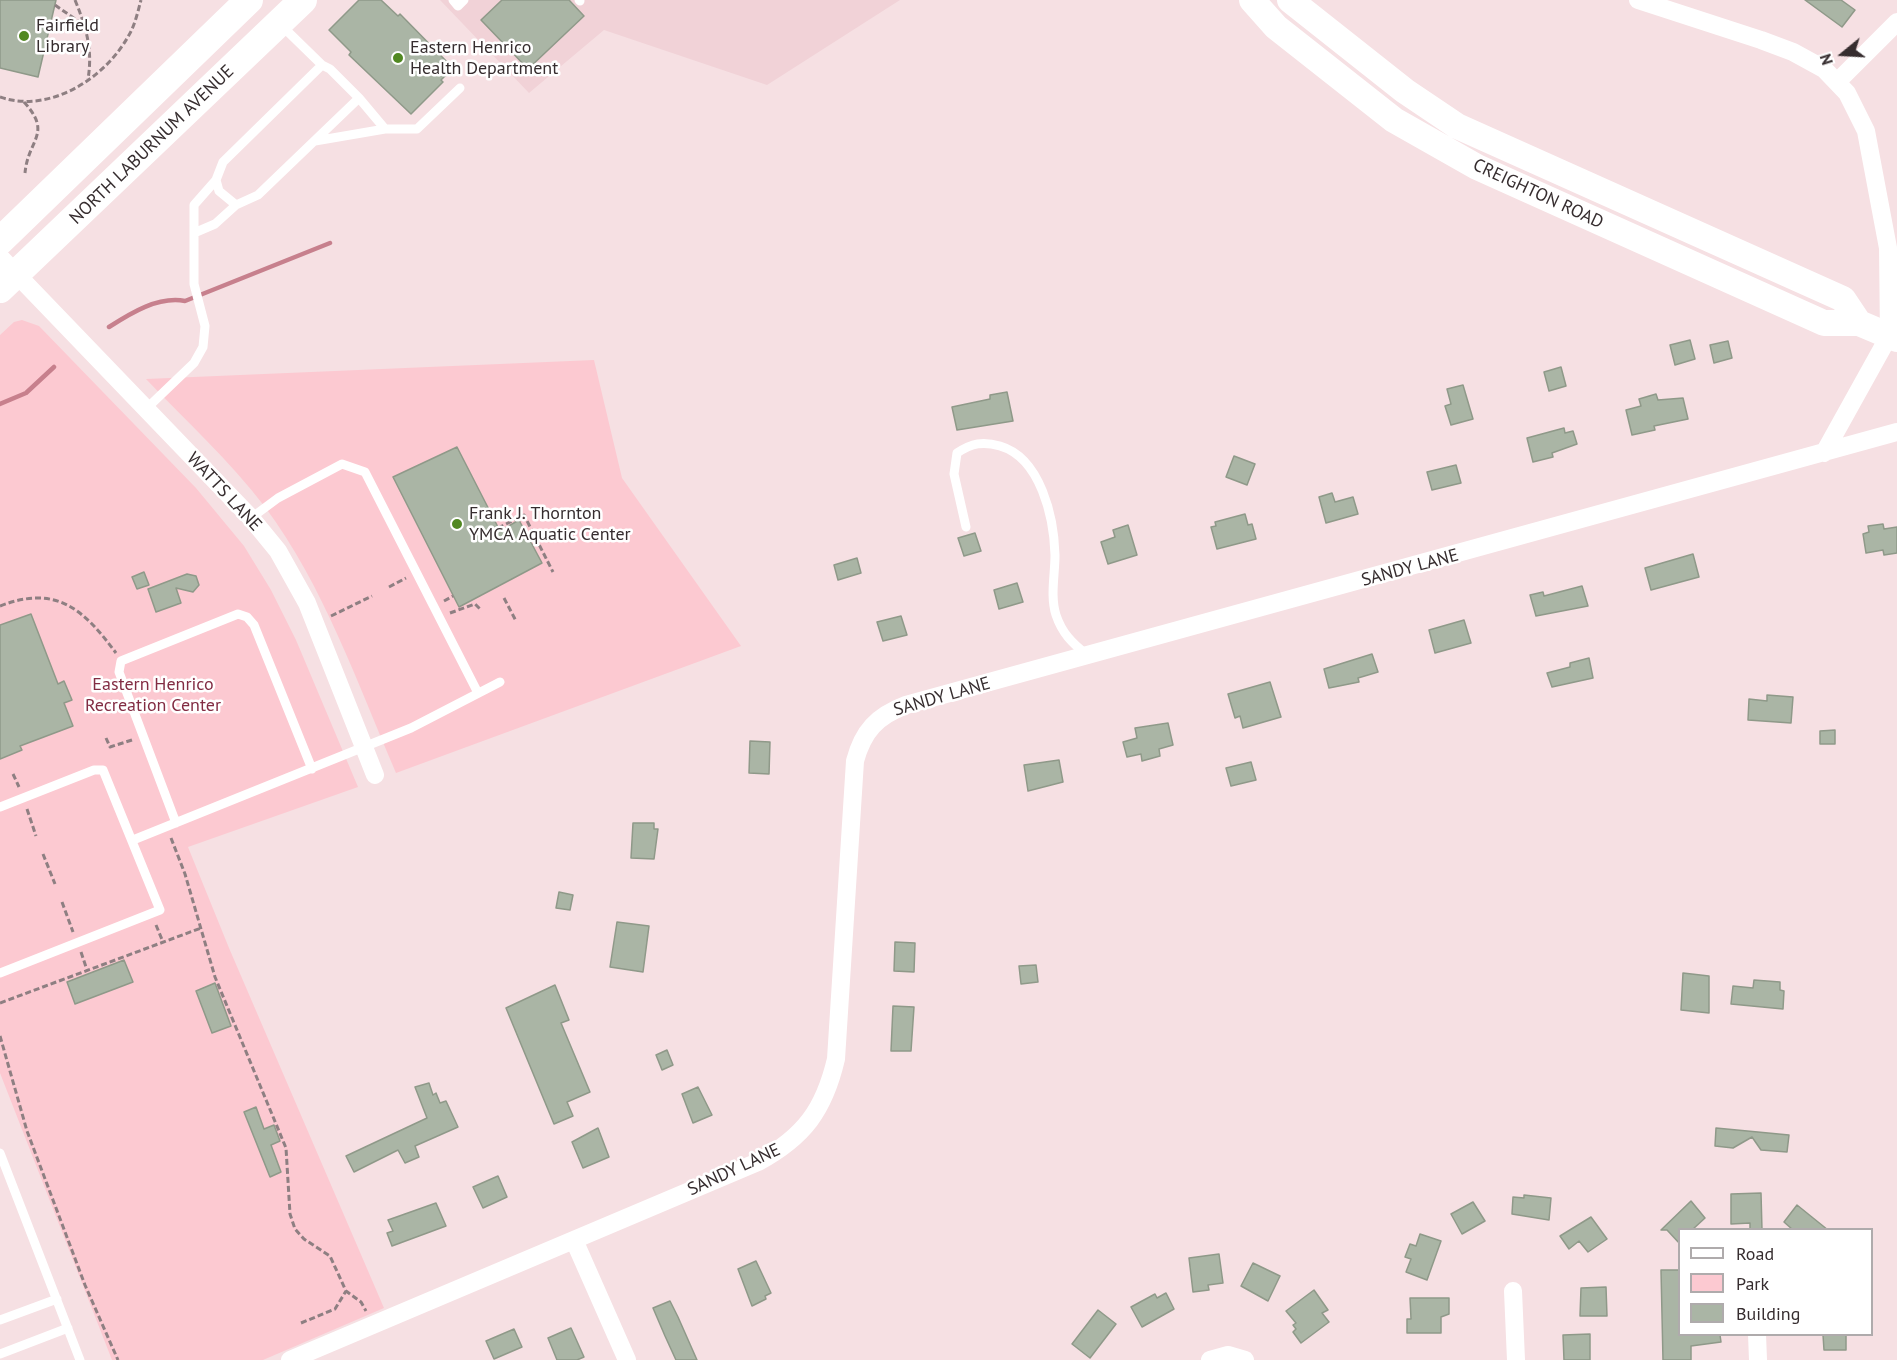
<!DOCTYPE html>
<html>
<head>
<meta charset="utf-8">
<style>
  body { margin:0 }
  #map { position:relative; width:1897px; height:1360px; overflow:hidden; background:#f6e0e3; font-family:"PT Sans",sans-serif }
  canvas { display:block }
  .legend { position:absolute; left:1678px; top:1228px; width:195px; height:108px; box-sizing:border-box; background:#fff; border:2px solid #afabac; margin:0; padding:8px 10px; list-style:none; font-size:18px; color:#362d2f }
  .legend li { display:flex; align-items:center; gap:12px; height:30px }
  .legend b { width:30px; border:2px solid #afabac }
  .north { position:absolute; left:1813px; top:24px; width:60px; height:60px; -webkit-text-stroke:4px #fff; paint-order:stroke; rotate:252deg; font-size:16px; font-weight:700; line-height:24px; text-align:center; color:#362d2f }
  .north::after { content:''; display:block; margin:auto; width:21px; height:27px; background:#362d2f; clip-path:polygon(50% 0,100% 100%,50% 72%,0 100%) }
</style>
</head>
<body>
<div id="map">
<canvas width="1897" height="1360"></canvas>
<ul class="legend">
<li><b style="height:8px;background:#fff"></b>Road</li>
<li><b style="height:16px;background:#fcc9d1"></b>Park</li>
<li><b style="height:16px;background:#aab5a5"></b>Building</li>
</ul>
<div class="north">N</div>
</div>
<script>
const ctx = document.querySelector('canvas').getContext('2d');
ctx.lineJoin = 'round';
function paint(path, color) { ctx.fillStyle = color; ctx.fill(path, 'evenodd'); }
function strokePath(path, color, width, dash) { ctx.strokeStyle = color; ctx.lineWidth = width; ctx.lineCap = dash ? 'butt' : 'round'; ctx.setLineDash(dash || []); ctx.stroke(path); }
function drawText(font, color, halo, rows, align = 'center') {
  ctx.font = font + ' "PT Sans",sans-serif'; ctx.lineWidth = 5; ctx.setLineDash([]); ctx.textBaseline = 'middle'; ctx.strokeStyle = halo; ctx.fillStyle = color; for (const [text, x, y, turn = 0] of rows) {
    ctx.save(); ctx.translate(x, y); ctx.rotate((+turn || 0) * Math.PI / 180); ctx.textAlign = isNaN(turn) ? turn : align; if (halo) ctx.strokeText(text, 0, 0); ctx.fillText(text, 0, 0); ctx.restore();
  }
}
paint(new Path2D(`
  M440,0h460l-133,85 -163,-55 -75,63z`), '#f1d2d7');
paint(new Path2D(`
  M22,320l17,6 157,162 48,58 27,44 25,50 62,147 -170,60 41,101 155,360 -121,52h-151l-112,-287v-738l14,-13z
  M594,360l28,118 119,168 -345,127c-39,-90 -72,-187 -131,-266 -35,-46 -79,-86 -119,-128z`), '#fcc9d1');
strokePath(new Path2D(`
  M109,327c22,-14 49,-31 76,-26l145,-58
  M0,404l26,-11 28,-26`), '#c7808d', 4.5);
const building = new Path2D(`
  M0,0h56l-18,77 -38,-9z
  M359,0h22l17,16 2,-2 53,54 -12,12 2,2 -32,32 -62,-59 2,-3 -22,-22z
  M502,0h67l15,16 -56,53 -47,-49z
  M1805,0h36l14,10 -13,17z
  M1690,340l5,19 -20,6 -5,-20z
  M1728,341l4,17 -18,5 -4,-18z
  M1561,367l5,19 -17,5 -5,-19z
  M1463,385l10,34 -22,6 -6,-19 6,-2 -4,-15z
  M1007,392l6,29 -56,9 -5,-23 38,-8v-4z
  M1656,394l2,6 25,-2 5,21 -34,7 1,4 -23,5 -6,-25 15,-4 -2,-7z
  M1564,428l1,5 8,-2 4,13 -25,9 1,4 -20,5 -6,-24z
  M457,447l43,84 19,-11 23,43 -83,44 -66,-130z
  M1234,456l21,8 -8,21 -21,-8z
  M1456,465l5,18 -29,7 -5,-18z
  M1332,493l3,9 18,-5 5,17 -32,9 -7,-26z
  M1245,514l3,11 4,-1 4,15 -39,10 -6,-22 5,-1 -1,-4z
  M1883,524l1,5 13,-2v26l-13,2 -1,-5 -17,3 -3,-19 6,-2 -1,-6z
  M1128,525l9,30 -29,9 -7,-22 14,-5 -2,-7z
  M975,533l6,18 -17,5 -6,-18z
  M1693,554l6,23 -48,13 -6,-22z
  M857,558l4,15 -23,7 -4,-15z
  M144,572l5,13 -12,4 -5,-12z
  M187,574l9,2 3,9 -6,7 -17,-4 5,15 -25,9 -8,-23z
  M1017,583l6,19 -24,7 -5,-19z
  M1582,586l6,20 -52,10 -6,-21 13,-3 1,4z
  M31,614l27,70 6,-3 8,19 -8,3 9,23 -53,20 2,4 -22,9v-134z
  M901,616l6,19 -24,6 -6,-19z
  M1464,620l7,23 -36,10 -6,-23z
  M1372,654l6,18 -20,6 1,4 -30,6 -5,-19z
  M1589,658l4,20 -41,9 -5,-14 23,-6v-4z
  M1270,682l11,35 -38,11 -3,-12 -5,2 -7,-24z
  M1767,695l26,2 -2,26 -43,-3 1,-21 18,2z
  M1168,723l5,22 -14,4 1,7 -18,5 -1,-7 -14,3 -4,-15 14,-4 -2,-10z
  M1835,730v14h-15v-13z
  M750,741l20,1 -1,32 -20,-1z
  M1059,760l4,22 -35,9 -4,-26z
  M1251,762l5,18 -25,6 -5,-18z
  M633,823h21v6h4l-4,30 -23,-1z
  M559,892l14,3 -3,15 -14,-2z
  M617,922l32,4 -6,46 -33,-5z
  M895,942l20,1 -1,29 -20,-1z
  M124,960l9,22 -58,22 -8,-22z
  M1036,965l2,17 -17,2 -2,-18z
  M1683,973l26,3v37l-28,-3z
  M1754,980l26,2v8l4,1 -1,18 -52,-5 2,-18 20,2z
  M215,983l16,43 -19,7 -16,-42z
  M555,985l14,35 -8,3 29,69 -23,10 6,14 -19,8 -48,-116z
  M893,1006l21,1 -3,44h-20z
  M667,1050l6,15 -11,5 -6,-15z
  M429,1083l4,12 3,-2 4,10 6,-2 12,26 -43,19 4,11 -14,6 -7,-13 -44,22 -8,-16 81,-38 -12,-31z
  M698,1087l14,28 -19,8 -11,-29z
  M256,1107l8,22 10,-4 6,16 -9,4 10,27 -11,5 -26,-65z
  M598,1128l11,29 -26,11 -11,-26z
  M1716,1128l73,7 -2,17 -26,-2 -9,-13 -19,11 -18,-2z
  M498,1176l9,21 -24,11 -10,-21z
  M1761,1193l1,37h-12v-7l-19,1v-30z
  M1524,1195l27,3 -2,22 -37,-6 1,-17 11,1z
  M1691,1201l14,17 -13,12h-12v14l-13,-14h-6z
  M1473,1202l12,19 -23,13 -11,-20z
  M436,1203l10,23 -54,20 -5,-13 6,-2 -5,-11z
  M1797,1205l31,25h-35l-9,-8z
  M1591,1217l16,22 -19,13 -9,-11 -10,8 -9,-13z
  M1420,1234l21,7 -14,39 -21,-8 5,-13 -6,-2 5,-13 6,2z
  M1219,1254l4,29 -15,2 1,5 -16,2 -4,-34z
  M756,1261l15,32 -6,3 1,3 -14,7 -14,-37z
  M1253,1263l27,13 -12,25 -27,-15z
  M1661,1270h19v65h40l1,7 -30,4v14h-28z
  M1606,1287l1,29h-27l1,-28z
  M1314,1290l14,20 -6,3 7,9 -28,21 -8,-11 3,-3 -3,-4 3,-2 -10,-12z
  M1166,1293l8,16 -32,18 -11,-20 24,-13 2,4z
  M1410,1298h39v16l-8,3v16h-34v-14h4z
  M670,1301l8,16 19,43h-21l-11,-24 -12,-28z
  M1098,1310l18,14 -26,34 -18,-14z
  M571,1328l13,29 -7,3h-20l-9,-22z
  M514,1329l8,18 -28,12 -8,-18z
  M1590,1334v26h-26l-1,-25z
  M1823,1335h23v15h-22z`);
paint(building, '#aab5a5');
strokePath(building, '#8f9989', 1.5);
strokePath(new Path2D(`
  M75,0c11,27 18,49 13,79
  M55,5l30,21
  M0,97c49,17 105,-18 129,-62 6,-10 9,-24 12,-35
  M24,102c29,32 4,37 1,71
  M498,528l26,-13 29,57
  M389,587l17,-9
  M504,598l12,23
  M444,601l9,-5
  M0,606c57,-22 84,4 116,47
  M450,613l25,-9 5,5
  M331,616l41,-20
  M106,738l4,9 22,-7
  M13,774l6,13
  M27,809l9,27
  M171,838l14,36 30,103 71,171 4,66 5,15 9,10 26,17 16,35 15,11 5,9
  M43,854l12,30
  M62,902l11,30
  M156,925l7,17
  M81,952l6,18
  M0,1003l201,-75
  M0,1036l27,95 58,154 33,75
  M301,1323l34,-14 11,-18`), '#8e7f82', 3, [6, 3]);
strokePath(new Path2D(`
  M453,0l5,6 6,-6
  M579,0l1,1
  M281,25l41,40 -99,97 -7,18 3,11 17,14 22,-10 101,-97 -29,-29 -8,-4
  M359,98l26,31
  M315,141l70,-12h32l43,-41
  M216,180l-22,25v28l21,-9 21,-19
  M146,409l48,-46 9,-16 2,-21 -11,-42v-51
  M251,518l27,-20 64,-34 23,8 113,221
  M966,527l-12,-53 3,-21c15,-10 26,-12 43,-7 41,12 54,72 55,109 0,20 -5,41 1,60 6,18 16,28 30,39
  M0,807l94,-37h9l57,140 -160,63
  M176,823l-57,-151 2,-11 117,-47 9,3 7,8 58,144
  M133,840l278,-112 89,-46
  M0,1153l80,207
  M0,1320l57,-21
  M0,1354l68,-26`), '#fff', 9);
strokePath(new Path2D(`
  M1638,0l123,40 32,12 31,17 23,24 19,38 22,117 1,88 -65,117
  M1838,81l59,-59
  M0,257l251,261 27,33 29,52 68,172
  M574,1240l53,120
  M1513,1291l3,69
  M1757,1334l1,26
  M290,1360l468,-198c46,-25 66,-52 78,-103l19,-298c8,-30 22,-45 51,-56l991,-273
  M1210,1360l18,-5 17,5`), '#fff', 18);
strokePath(new Path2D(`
  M1252,0l24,27 118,93 83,47 347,156h35l38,16
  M1290,0l115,91 52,35 386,173 16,24`), '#fff', 26);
strokePath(new Path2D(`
  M0,241l249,-241
  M0,289l303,-289`), '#fff', 28);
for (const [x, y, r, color] of [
  [24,36,6,"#518822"],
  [398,58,6,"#518822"],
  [457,524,6,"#518822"]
]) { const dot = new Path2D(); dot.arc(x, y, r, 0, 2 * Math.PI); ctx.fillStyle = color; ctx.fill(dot); strokePath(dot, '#fff', 2); }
drawText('18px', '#362d2f', '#fff', [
  ["Fairfield",36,26],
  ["Library",36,47],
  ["Eastern Henrico",410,48],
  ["Health Department",410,69],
  ["Frank J. Thornton",469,514],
  ["YMCA Aquatic Center",469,535]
], 'left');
drawText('18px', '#362d2f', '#fff', [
  ["NORTH LABURNUM AVENUE",152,145,-44],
  ["CREIGHTON ROAD",1538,194,25],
  ["WATTS LANE",224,492,47],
  ["SANDY LANE",1410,568,-15],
  ["SANDY LANE",942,697,-16],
  ["SANDY LANE",734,1170,-25]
]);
drawText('18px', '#822c43', '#fff', [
  ["Eastern Henrico",153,685],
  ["Recreation Center",153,706]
]);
</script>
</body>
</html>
